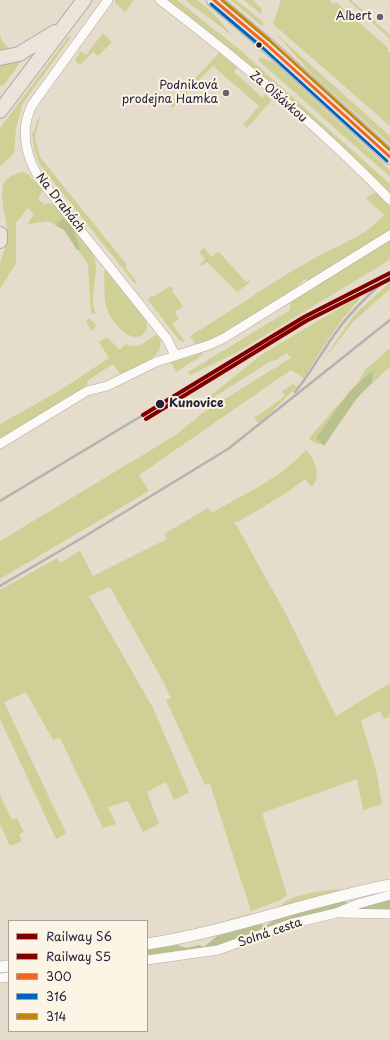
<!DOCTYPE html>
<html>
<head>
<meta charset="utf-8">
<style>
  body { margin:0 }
  #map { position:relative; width:390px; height:1040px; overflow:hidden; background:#e6dccc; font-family:"Playpen Sans",sans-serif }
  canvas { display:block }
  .legend { position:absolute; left:8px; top:920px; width:140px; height:112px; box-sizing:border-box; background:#fcf5e5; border:1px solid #a5a1a1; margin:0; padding:5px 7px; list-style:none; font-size:12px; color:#22223b }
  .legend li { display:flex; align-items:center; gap:8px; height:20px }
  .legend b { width:20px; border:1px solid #a5a1a1 }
</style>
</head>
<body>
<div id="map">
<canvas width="390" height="1040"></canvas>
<ul class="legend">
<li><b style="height:5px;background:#800000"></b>Railway S6</li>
<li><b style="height:5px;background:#800000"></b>Railway S5</li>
<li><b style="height:5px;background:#f26522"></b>300</li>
<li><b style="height:5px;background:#0065bd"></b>316</li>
<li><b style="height:5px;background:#c2850f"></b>314</li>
</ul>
</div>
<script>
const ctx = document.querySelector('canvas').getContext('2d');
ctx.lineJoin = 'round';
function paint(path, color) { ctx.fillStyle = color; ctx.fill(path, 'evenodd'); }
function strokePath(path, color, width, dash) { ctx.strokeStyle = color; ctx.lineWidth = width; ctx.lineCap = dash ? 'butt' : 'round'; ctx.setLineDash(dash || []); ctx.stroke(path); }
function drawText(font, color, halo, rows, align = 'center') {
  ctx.font = font + ' "Playpen Sans",sans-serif'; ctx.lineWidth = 4; ctx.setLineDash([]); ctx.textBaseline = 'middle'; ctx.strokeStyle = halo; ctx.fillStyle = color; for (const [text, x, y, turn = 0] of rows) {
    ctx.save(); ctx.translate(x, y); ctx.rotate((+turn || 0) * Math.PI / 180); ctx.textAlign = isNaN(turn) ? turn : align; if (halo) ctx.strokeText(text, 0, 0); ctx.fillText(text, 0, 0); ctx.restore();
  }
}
paint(new Path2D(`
  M115,0h19l-9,12 -10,-9z
  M168,0h9l62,49 151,135v8l-47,-44z
  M185,0h12l15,12 21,24z
  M231,0h5l27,22v5z
  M244,0h9l8,8 1,7z
  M281,0h48l5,4 2,-2 53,47 -2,2 3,2v73l-117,-102z
  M348,0h3l39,35v4z
  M0,33l1,6 11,13 -12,2z
  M103,33l9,9 -14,14 -5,-4 -13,13 -5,-5 6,-9 5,4z
  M275,33l115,103v8l-77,-69z
  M69,36l2,1 -48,66 -7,25 -2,26 -14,12v-38z
  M219,53l18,15 -3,4 29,26 2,-4 7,6 -25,28 -4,-3 16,-19 -46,-40 -41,42 -2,-3z
  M260,57l14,6 116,107v7l-132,-117z
  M21,61l-17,24 -4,1v-23z
  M40,116l-5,21 5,20 87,108 -2,2 12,15 -2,2 -95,-119 -6,-16 -2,-17h2l3,-11z
  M22,172l6,2 15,16 -5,9 7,6 2,-2 7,1c10,13 38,41 41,55 4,18 -7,37 1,55h-5l-3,-50 -24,-34 -16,-9 -18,3 -2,-1 6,-9 -6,-6 -12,15v40l-16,26c0,-8 0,-17 0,-25 3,-13 7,-17 7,-33 -1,-15 -7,-32 -4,-46 3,-8 11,-11 19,-13z
  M374,193l4,1 12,13v23l-82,52 -2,-3 -7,5 -5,7c-27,17 -67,48 -99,53l-5,-8c43,-25 83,-56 127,-79 24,-13 49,-21 67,-42l-18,-17z
  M390,239v20l-12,8 -142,86 -46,22 -2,-3 102,-62v-8z
  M204,248l8,9 6,-6 28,31 3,-2v3l-12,9 -30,-30 -5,4 -2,-2 5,-5 -6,-7z
  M106,270l40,50 1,8c-10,24 -36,-6 -40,-19 -4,-11 -2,-27 -3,-38z
  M390,282v7l-36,32 -34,43 34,-49z
  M171,286l2,3 -1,2 11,15 -8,6 4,7 -7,5 13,17 -1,1 -5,-2 -31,-40 3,-4 2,1z
  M358,297l2,2c-23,24 -39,51 -56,79l-13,-8 -152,105 10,16 -149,88v-38l176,-106 28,-23 87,-54 -4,-5 -11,7 -7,2 -64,41 -1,-2 57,-46z
  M89,318l8,7 -5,6 -6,-9z
  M156,335l4,2c6,21 -25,31 -39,38l-8,-11 -26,17 1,7 -88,52v-16l59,-33 50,-33 -10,-16 8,-5 13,13 5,-6c15,6 19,-2 31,-9z
  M390,348v19l-29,26 -35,50c-5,3 -14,0 -17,-5l50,-57 6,-11z
  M202,353l1,2 -27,17 -5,-10z
  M293,384l4,3 -38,37 -5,-6 31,-22 -3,-5z
  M306,450c9,9 16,26 6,37l-7,-8 -19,14 -48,29 -4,-1 53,95 49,100 54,-33v34l-6,2 -4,-8 -19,10 15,49 6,34 -19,6 -6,-31 -95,34 25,82 -6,5 -30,11 -42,-130v3l-4,1 -39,-85 5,-2 -7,-15 -54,-96 -21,9 64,112 36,84 -15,8 -8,-18 -19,10 12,32 -16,8 -15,-31 -20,6 8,17 -13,4 -43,-90 -7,2 -27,-48 -22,10 62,131 -10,6 -56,-120v-129l57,-32 3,5 20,-12 13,25 74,-37 -3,-5 44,-26 4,5c32,-19 69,-35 94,-63z
  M0,795l12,25 5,-2 7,14 -5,2 3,7 -12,5 -10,-22z
  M339,889l2,2 -61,17c5,-14 45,-17 59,-19z
  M264,913l-99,24 85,-23z`), '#ced095');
paint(new Path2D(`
  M63,219l10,8 7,22 -3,1 -13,-20 -7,-4v-3z
  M371,372h2l-1,11 -17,17 -31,46 -8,-8 34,-47z
  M390,897v14h-43z
  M345,901l3,2 -1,2 -129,44 -71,9v-8l31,-5 8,3 13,-3 5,2 13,-11 43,-12 6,2 7,-6z`), '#b8c18e');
const minor = new Path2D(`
  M108,0l-76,105c-13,26 -6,54 10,77l125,157 8,16
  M160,0c80,61 160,127 230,200
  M0,444l87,-53 20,-5 49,-24 53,-17 15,-7 166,-103
  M340,913l50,1
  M147,960l71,-10 72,-26 46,-11 22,-9 32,-9
  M0,978l9,-1`);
const tertiary = new Path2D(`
  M147,944c83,-13 161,-43 243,-59
  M0,967l9,-1`);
const primary = new Path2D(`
  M214,0l52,44 124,113
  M0,58l19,-4 36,-22
  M0,111l84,-111
  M0,234v7`);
strokePath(minor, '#b1aba3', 10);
strokePath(tertiary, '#b1aba3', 12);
strokePath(primary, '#b1aba3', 16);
strokePath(minor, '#fbfaf7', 9);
strokePath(tertiary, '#fbfaf7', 11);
strokePath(primary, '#ece4da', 14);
strokePath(new Path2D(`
  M295,392c16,-19 27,-41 42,-61 15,-21 33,-38 53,-55
  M0,501l143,-86
  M0,586l82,-48 146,-89 162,-129`), '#b3b2b2', 2.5);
strokePath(new Path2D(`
  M214,0l52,44 124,113`), '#f26522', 3);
strokePath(new Path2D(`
  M211,4l52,44 124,113`), '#0065bd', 3);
strokePath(new Path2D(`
  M222,0l47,40 121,110`), '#c2850f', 3);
strokePath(new Path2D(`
  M143,415l161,-98 86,-44`), '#800000', 4);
strokePath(new Path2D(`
  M146,419l160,-98 84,-42`), '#800000', 4);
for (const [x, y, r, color] of [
  [380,17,4,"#67636e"],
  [259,45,3.5,"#22223b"],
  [226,93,4,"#67636e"],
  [160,404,5,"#22223b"]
]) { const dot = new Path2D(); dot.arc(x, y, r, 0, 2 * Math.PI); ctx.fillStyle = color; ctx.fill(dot); strokePath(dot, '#fcf5e5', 1.5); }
drawText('12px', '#22223b', '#fcf5e5', [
  ["Albert",372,17],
  ["Podniková",218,86],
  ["prodejna Hamka",218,100]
], 'right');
drawText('12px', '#22223b', '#fcf5e5', [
  ["Za Olšávkou",278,97,41],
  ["Na Drahách",60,203,52],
  ["Solná cesta",270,933,-19]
]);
drawText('bold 12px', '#22223b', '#fcf5e5', [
  ["Kunovice",169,404]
], 'left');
</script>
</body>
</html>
